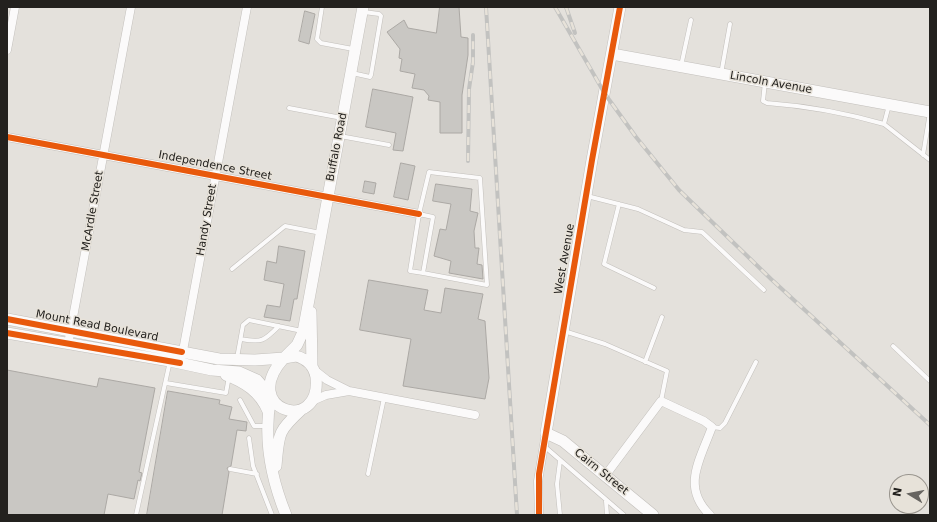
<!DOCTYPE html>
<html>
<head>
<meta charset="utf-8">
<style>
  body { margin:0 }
  #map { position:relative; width:937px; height:522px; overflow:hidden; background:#e4e1dc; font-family:"DejaVu Sans",sans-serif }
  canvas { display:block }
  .frame { position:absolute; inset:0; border:8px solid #23211e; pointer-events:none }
  .north { position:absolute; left:889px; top:474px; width:40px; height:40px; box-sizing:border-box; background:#e7e2d9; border:1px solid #99958e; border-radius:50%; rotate:280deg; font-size:11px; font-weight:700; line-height:16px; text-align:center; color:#23211e }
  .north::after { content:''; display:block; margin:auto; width:14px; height:18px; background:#676460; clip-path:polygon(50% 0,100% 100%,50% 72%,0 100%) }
</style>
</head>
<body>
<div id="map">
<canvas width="937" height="522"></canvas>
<div class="frame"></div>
<div class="north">N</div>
</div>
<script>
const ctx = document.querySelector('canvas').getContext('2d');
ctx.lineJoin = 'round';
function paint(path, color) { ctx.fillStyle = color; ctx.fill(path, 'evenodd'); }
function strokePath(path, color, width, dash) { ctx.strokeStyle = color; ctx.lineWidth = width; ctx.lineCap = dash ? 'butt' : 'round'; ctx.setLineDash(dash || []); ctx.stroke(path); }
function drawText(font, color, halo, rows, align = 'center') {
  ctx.font = font + ' "DejaVu Sans",sans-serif'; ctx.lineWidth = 3; ctx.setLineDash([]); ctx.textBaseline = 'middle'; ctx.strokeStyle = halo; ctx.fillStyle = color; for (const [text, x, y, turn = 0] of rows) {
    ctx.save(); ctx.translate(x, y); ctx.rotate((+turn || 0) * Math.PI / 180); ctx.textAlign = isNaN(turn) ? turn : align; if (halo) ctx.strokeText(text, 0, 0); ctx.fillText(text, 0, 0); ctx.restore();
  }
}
const building = new Path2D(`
  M440,7h19l2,30 7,1v17l-6,40v38h-22v-31l-12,-2 1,-4 -5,-6 -12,-2 3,-14 -15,-3 2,-12 -3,-1 1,-9 -13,-17 17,-12 4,8 28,5z
  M305,11l10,3 -6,30 -10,-3z
  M373,89l40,8 -10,54 -10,-1 3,-17 -30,-6z
  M401,163l14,3 -7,34 -14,-3z
  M365,181l11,2 -2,11 -11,-2z
  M436,184l36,5 -2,22 8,2 -4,18 1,17h4l-2,16 5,1 1,14 -34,-6 2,-12 -17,-5 6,-27 6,1 5,-26 -18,-3z
  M279,246l26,5 -8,48h-3l-4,22 -26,-4 3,-12 13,2 4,-23 -20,-4 3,-19 9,2z
  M369,280l59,10 -4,20 17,3 4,-25 38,6 -5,25 7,2 4,57 -4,21 -82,-13 8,-47 -51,-9z
  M7,370l90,17 2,-9 56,10 -16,84 3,1 -2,8 -2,-1 -4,19 -26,-5 -4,21h-97z
  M168,391l52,9 -1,4 13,3 -3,12 18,3 -1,9 -9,-1 -6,36 -4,2 2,4 -7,43h-75z`);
paint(building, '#c9c7c3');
strokePath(building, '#aba8a4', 1);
const lane = new Path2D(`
  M322,7l-5,32 4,4 32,6
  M681,66l10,-46
  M352,73l18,4 1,-2 10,-59 -2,-2 -15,-2
  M721,74l9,-50
  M765,82l-2,19 4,2c40,3 79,10 117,21
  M889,105l-5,19 46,36
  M289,108l53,10
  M340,136l49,9
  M923,155l7,-43
  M587,196l51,13 46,21 18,2 62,58
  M619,204l-15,60 50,24
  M419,214l14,3 -10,56 64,12 -7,-107 -51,-6 -10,42 -9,57 13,2
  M232,269l53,-43 36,7
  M564,331l41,13 62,27 -6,30
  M241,339c21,4 23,2 38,-13
  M893,346l37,35
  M237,358l6,-33 6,-5 53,11
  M645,362l17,-45
  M166,383l60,10 3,-17
  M240,400l14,26h13
  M712,427l8,1 5,-5 31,-61
  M249,438l4,28 19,49
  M544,446l80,69
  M230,469l27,5
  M368,474l16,-76
  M606,501l1,14
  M136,515l34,-154
  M560,515l-3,-31 3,-23`);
const street = new Path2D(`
  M7,50l8,-43
  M7,137l412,77
  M68,344l63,-337
  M182,356l65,-349
  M313,369l14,11 22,11 126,24
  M310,402l16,-7 23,-4
  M605,476l56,-75 43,20 8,6c-12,33 -31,60 -2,88
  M539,515l-1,-34 8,-48`);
const secondary = new Path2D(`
  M620,7l-28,153 -46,273 17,8 90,74
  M612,54l318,58
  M311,312l1,55
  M7,319l212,40 36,1 29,-2
  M7,333l163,28 42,9 27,2 18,8 14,16
  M296,356c11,3 18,10 20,21 6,59 -79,33 -32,-19z
  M284,358l13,-13 6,-13 60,-325
  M226,375c19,7 34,17 42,36
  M271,397c-8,39 0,81 15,118
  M276,466c3,-32 1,-34 25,-56`);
strokePath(lane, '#c2bfbb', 5);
strokePath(street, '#c2bfbb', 9);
strokePath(secondary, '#c2bfbb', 12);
strokePath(lane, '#fbfafa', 4);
strokePath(street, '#fbfafa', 8);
strokePath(secondary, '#fbfafa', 11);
const rail = new Path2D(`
  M486,7l31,508
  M555,7l50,87 31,43 43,53 92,89 159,146
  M566,7l9,26
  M468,161l1,-72 4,-27v-27`);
strokePath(rail, '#c2c2c0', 4);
strokePath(rail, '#e7e2d9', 2.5, [8]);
strokePath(new Path2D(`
  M7,137l412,77
  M7,319l175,33
  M7,333l173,30
  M539,515v-41l53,-314 28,-153`), '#e8590c', 6);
drawText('11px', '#23211e', '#e7e2d9', [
  ["Lincoln Avenue",771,83,10],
  ["Buffalo Road",337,147,-79],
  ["Independence Street",215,166,11],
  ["McArdle Street",93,211,-80],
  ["Handy Street",207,220,-80],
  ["West Avenue",565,259,-80],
  ["Mount Read Boulevard",97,326,11],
  ["Cairn Street",601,472,39]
]);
</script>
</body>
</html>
